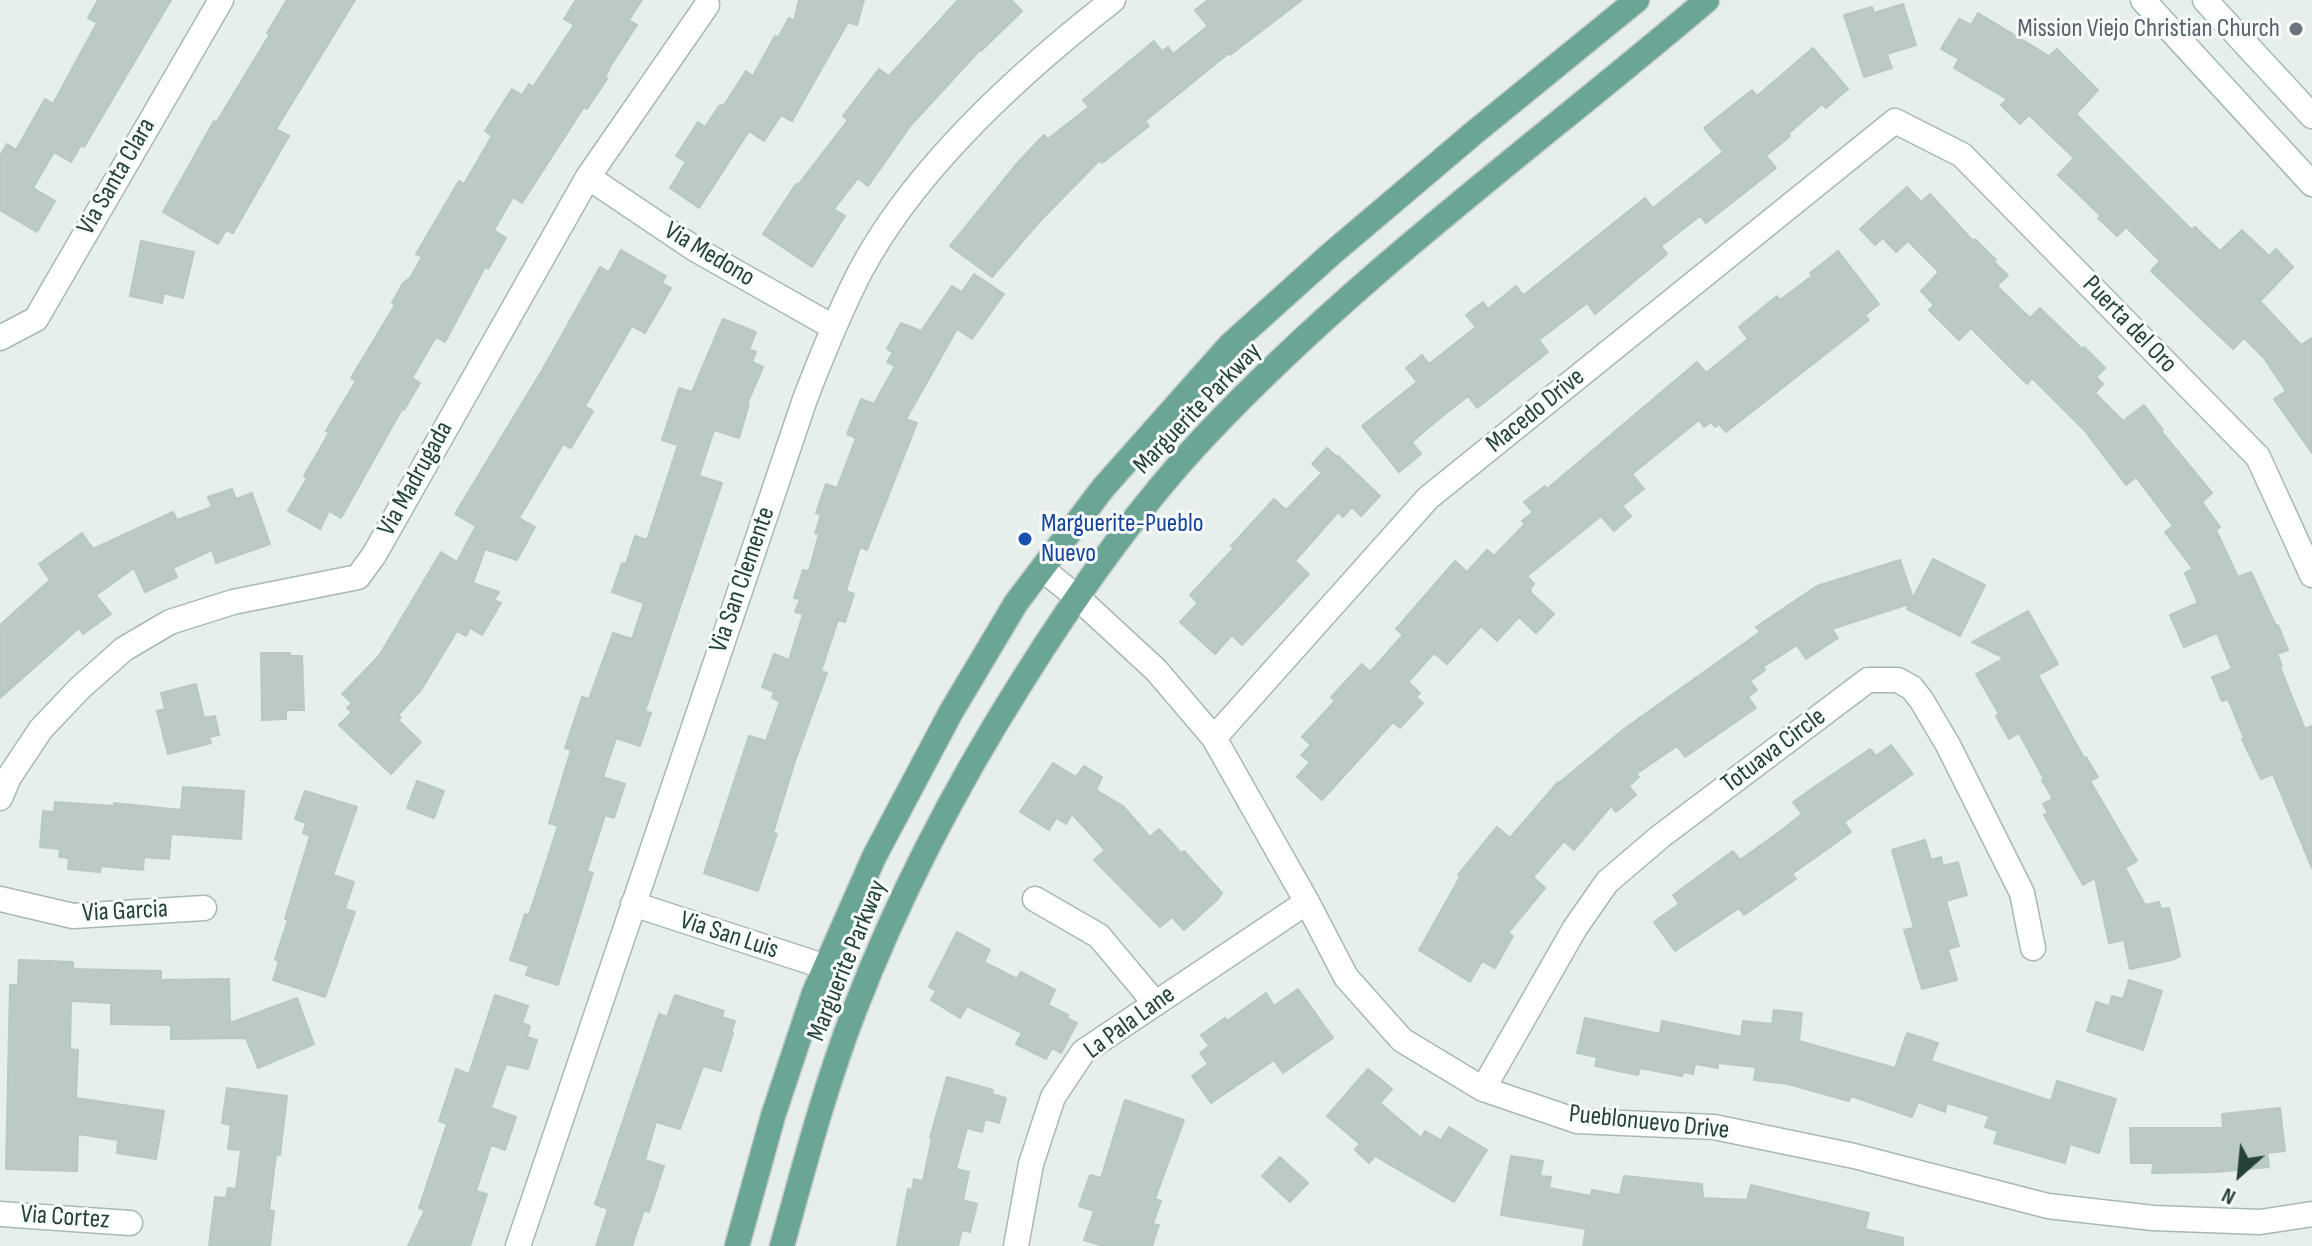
<!DOCTYPE html>
<html>
<head>
<meta charset="utf-8">
<style>
  body { margin:0 }
  #map { position:relative; width:2312px; height:1246px; overflow:hidden; background:#e6efeb; font-family:"Sofia Sans Condensed",sans-serif }
  canvas { display:block }
  .north { position:absolute; left:2200px; top:1134px; width:80px; height:80px; -webkit-text-stroke:6px #f7fbf9; paint-order:stroke; rotate:207deg; font-size:22px; font-weight:700; line-height:32px; text-align:center; color:#24423a }
  .north::after { content:''; display:block; margin:auto; width:28px; height:36px; background:#24423a; clip-path:polygon(50% 0,100% 100%,50% 72%,0 100%) }
</style>
</head>
<body>
<div id="map">
<canvas width="2312" height="1246"></canvas>
<div class="north">N</div>
</div>
<script>
const ctx = document.querySelector('canvas').getContext('2d');
ctx.lineJoin = 'round';
function paint(path, color) { ctx.fillStyle = color; ctx.fill(path, 'evenodd'); }
function strokePath(path, color, width, dash) { ctx.strokeStyle = color; ctx.lineWidth = width; ctx.lineCap = dash ? 'butt' : 'round'; ctx.setLineDash(dash || []); ctx.stroke(path); }
function drawText(font, color, halo, rows, align = 'center') {
  ctx.font = font + ' "Sofia Sans Condensed",sans-serif'; ctx.lineWidth = 6; ctx.setLineDash([]); ctx.textBaseline = 'middle'; ctx.strokeStyle = halo; ctx.fillStyle = color; for (const [text, x, y, turn = 0] of rows) {
    ctx.save(); ctx.translate(x, y); ctx.rotate((+turn || 0) * Math.PI / 180); ctx.textAlign = isNaN(turn) ? turn : align; if (halo) ctx.strokeText(text, 0, 0); ctx.fillText(text, 0, 0); ctx.restore();
  }
}
const building = new Path2D(`
  M98,0h73l-87,147 -3,-2 -10,17 -17,-10 -21,36 22,13 -18,31 -37,-22v-54l7,-12 9,6 29,-51 8,5 44,-81 -9,-5z
  M287,0h68l-79,129 13,7 -56,97 -7,-3 -8,14 -55,-32 51,-91 2,2 54,-89 -3,-1z
  M576,0h66l-13,20 8,5 -26,40 -6,13 2,1 -20,30 -3,-2 -62,96 -9,-6 -19,33 12,8 -18,31 -3,-2 -40,75 -9,-5 -24,41 8,5 -16,27 -2,-1 -61,109 -12,-7 -9,18 -32,-18 19,-33 -3,-2 25,-43 -3,-2 30,-50 -5,-3 44,-73 -3,-2 11,-20 7,-5 12,-21 -6,-3 43,-73 5,3 28,-48 -7,-5 27,-42 10,6 7,-11 4,3 41,-62 -10,-6z
  M799,0h65l-7,25 -9,-3 -56,99 -11,-6 -17,26 -15,-10 -50,77 -29,-20 16,-26 -10,-6 22,-34 7,5 14,-21 6,-2 21,-33 7,5 22,-40 3,2 11,-20 5,3z
  M958,0h53l11,11 -41,40 -1,-1 -69,75 -43,61 -10,-8 -24,31 11,7 -33,51 -49,-33 33,-50 2,1 50,-65 -5,-4 36,-47 10,7z
  M1208,0h94l-72,55 -1,-2 -84,68 4,5 -47,37 -2,-3 -61,62 -47,55 -42,-31 69,-85 25,-26 4,4 41,-32 -6,-7 71,-59 8,10 6,-4 5,7 35,-28 -13,-16z
  M1903,4l13,41 -29,9 5,14 -28,9 -20,-62 28,-8 2,6z
  M1978,13l71,43 8,-7 41,41 -22,24 116,116 3,-3 25,24 22,-21 27,26 7,-7 17,18 -33,34 41,44 11,-7v115l-38,-54 12,-8 -22,-33 -20,-20 -11,11 -82,-78 9,-10 -34,-34 -9,9 -19,-18 3,-2 -43,-41 16,-17 -45,-43 -9,9 -19,-19 6,-6 -53,-31 5,-9 -18,-10 18,-30 12,6z
  M1813,48l35,41 -22,19 -4,-4 -34,30 2,2 -24,20 10,12 -70,55 -6,-7 -39,30 6,8 -72,60 -8,-11 -48,37 9,12 -71,56 -9,-12 -34,27 -22,19 9,12 -22,18 -37,-46 55,-44 -11,-14 16,-13 7,9 47,-37 -10,-12 17,-13 5,7 28,-23 6,8h3l120,-96 8,10 70,-56 -19,-24 48,-38 5,6z
  M1907,187l14,15 9,-8 43,47 2,-2 21,21 -2,2 14,13 -11,11 33,32 10,-10 42,41 2,-2 21,21 -9,9 7,7 -8,9 28,28 21,-16 19,25 -2,1 51,62 -10,9 18,25 -4,3 22,47 13,-5 25,54 2,-1 10,25 -11,4 5,12 -2,1 25,62 7,-3v142l-39,-94 -12,5 -19,-40 2,-1 -16,-39 -6,2 -10,-24 20,-8 -15,-36 -33,14 -14,-32 28,-12 -13,-30 8,-4 -28,-37 8,-6 -37,-49 -10,8 -41,-54 -53,-53 -5,6 -56,-56 -12,12 -30,-30 5,-5 -13,-14 18,-19 -31,-31 -12,11 -13,-14 -8,7 -15,-16z
  M141,241l53,11 -11,46 -19,-5 -2,10 -32,-7z
  M621,250l45,26 -4,7 9,5 -26,45 -13,-7 -47,80 8,5 -22,37 -8,-4 -44,74 16,9 -18,33 -32,-11 -12,34 26,9 -5,8 7,3 -19,32 -12,-7 -4,8 -9,-5 -36,59 -23,25 3,3 -3,2 23,22 -30,32 -52,-49 13,-13 -5,-4 5,-5 -10,-9 37,-38 62,-104 16,10 19,-36 -21,-12 89,-147 56,-100 9,5z
  M1838,251l41,53 -14,11 4,5 -143,112 -7,-8 -4,3 -4,-5 -7,5 -5,-7 -67,54 12,15 -22,17 9,10 -17,15 -13,-15 -74,60 7,8 -4,5 1,4 23,21 -18,19 -17,-16 -22,24 -16,-15 -34,38 -13,-11 -26,29 12,11 -4,4 7,6 -23,25 -7,-6 -71,78 -25,-23 13,-15 -9,-7 10,-10 -9,-8 33,-36 -4,-4 31,-33 8,8 33,-37 -7,-6 59,-68 12,11 20,-22 7,6 31,-32 -3,-3 11,-9 -9,-10 21,-16 2,3 150,-127 9,11 42,-34 -9,-12 38,-31 3,4 32,-24 -2,-3z
  M974,274l30,20 -32,45 -15,-10 -51,90 11,4 -50,127 -7,-3 -14,44 8,3 -9,28 -7,-2 -17,51 6,2 -32,88 -22,72 4,1 -19,57 -54,-18 45,-137 17,5 14,-40 -8,-3 2,-6 -12,-5 12,-33 15,6 14,-46 -8,-2 5,-13 -6,-1 9,-28 6,1 10,-37 -4,-1 6,-18 -5,-2 10,-29 11,4 19,-50 -9,-4 14,-35 13,5 21,-38 -8,-4 6,-10 -6,-3 14,-26 20,8 31,-45 10,6z
  M723,319l33,13 -7,17 7,3 -4,10 11,5 -16,37h2l-10,34 -25,-8 -15,46 23,7 -77,228 6,2 -11,33 -24,-8 -13,39 22,7 -11,34 -9,-3 -18,56 6,2 -35,112 -32,-10 3,-9 -19,-6 15,-46 4,1 29,-89 -9,-3 22,-73 -6,-2 17,-51 7,2 24,-66 19,6 12,-36 -32,-11 10,-29 4,1 9,-28 12,4 31,-95 -16,-5 17,-52 13,4z
  M1327,448l10,9 1,-1 42,40 -19,20 -9,-9 -9,10 -5,-5 -43,49 14,13 -67,71 -10,-10 -17,19 -35,-32 18,-19 -8,-8 44,-47 -3,-2 43,-47 12,11 36,-37 -10,-9z
  M232,489l4,10 16,-6 18,51 -54,19 -4,-13 -39,18 4,9 -32,15 -11,-24 -38,27 15,19 -28,20 -4,-6 -79,70v-73l50,-45 -11,-16 43,-31 11,16 80,-37 4,8 35,-13 -4,-10z
  M1933,559l52,26 -25,51 -53,-27 2,-5 -77,25 6,9 -32,21 -9,-14 -34,22 2,3 -15,11 7,9 -9,7 8,11 -71,49 -8,-11 -41,28 3,3 -10,9 7,9 -20,17 -5,-6 -37,44 -10,-9 -31,36 12,11 -37,45 5,3 -18,32 -13,-7 -12,21 -51,-32 41,-73 -2,-2 39,-48 13,11 48,-56 1,1 65,-54 136,-97 -4,-5 61,-41 83,-26 13,38z
  M2028,611l30,53 -20,11 46,83 2,-1 12,20 -8,4 47,80 -12,7 20,37 14,-3 2,7 8,-1 11,48 -8,4 -42,9 -6,-29 -15,3 -14,-65 -12,7 -39,-70 4,-2 -5,-9 10,-5 -11,-19 2,-1 -25,-46 -10,6 -13,-23 3,-2 -23,-40 28,-16 -32,-16z
  M261,653h29v3h12l2,54h-18v9l-24,1z
  M196,684l8,34 11,-2 4,19 -10,2 2,6 -43,11 -11,-43 8,-2 -4,-16z
  M1891,745l22,29 -69,48 7,10 -59,42 4,5 -52,36 -5,-7 -64,43 -21,-29 25,-18 -6,-9 60,-44 7,9 39,-28 23,-18 -9,-12 24,-17 53,-36 6,7z
  M1053,763l23,14 8,-11 18,11 -6,13 27,16 27,31 9,-8 22,24 3,-2 38,42 -4,6 -34,31 -12,-13 -12,10 -66,-67 11,-10 -33,-36 -6,10 -10,-6 -7,12 -29,-18z
  M417,781l27,10 -10,27 -27,-10z
  M183,787l61,4 -3,48 -70,-5 -2,25 -25,-2 -1,13 -42,-4 -1,6 -32,-3 1,-11 -10,-1 1,-8 -20,-2 3,-36 11,1 1,-10 59,4v-3l67,7z
  M305,791l52,16 -24,68 21,7 -9,27 10,3 -30,85 -52,-17 6,-19 -4,-2 13,-39 -3,-1 25,-83 -7,-3 3,-10 -11,-4z
  M1925,840l6,20 10,-3 2,9 15,-4 9,33 -21,6 13,45 -11,3 9,31 -35,9 -18,-59 10,-2 -22,-78z
  M957,932l33,18 -6,12 33,17 4,-7 34,18 -7,15 20,10 -1,3 10,5 -16,30 -9,-5 -6,11 -30,-15 6,-11 -55,-27 -7,12 -29,-18 5,-9 -7,-4z
  M19,960l54,2v7l88,2v9l68,-1 1,44 67,-25 17,46 -56,24 -12,-30 -75,1v-14l-60,-1v-21l-40,-2 -1,48 8,1 -2,48 88,13 -8,48 -39,-6 1,-13 -40,-6 -1,37 -71,-2 4,-184h8z
  M2129,980l33,11 -19,59 -56,-19 9,-29 13,4 3,-10 11,3z
  M1298,989l35,49 -50,35 -9,-13 -63,43 -19,-27 16,-12 -8,-11 9,-7 -8,-11 24,-17 2,3 39,-28 8,13z
  M495,995l33,11 -6,17 8,3 -3,11 10,3 -9,29 -22,-5 -15,44 25,9 -11,33 -14,-5 -15,46 11,3 -17,52h-62l17,-36 -6,-2 28,-84 -8,-3 17,-52 13,5z
  M675,995l49,16 -2,6 13,4 -4,12h2l-12,38 -18,-5 -23,63 -24,-7 -11,38 19,6 -15,46 -5,-2 -12,36h-36l12,-37 -13,-5 64,-190 8,3z
  M1774,1010l28,3 -3,28 96,27 12,-35 31,10 -7,18 120,40 6,-20 59,18 -17,54 -29,-9 -5,19 -71,-20 4,-12 -13,-4 4,-11 -42,-13 -2,9 -27,-10 -6,15 -61,-21 -2,5 -61,-17 -34,-4 2,-13 -38,-4v5l-23,-4 -2,10 -10,-2 -1,4 -42,-8 -2,7 -43,-9 2,-9 -20,-4 8,-35 75,16 2,-13 79,16 2,-16 29,3z
  M1368,1069l24,20 -12,14 41,35 4,-7 16,9 8,-13 38,23 -33,52 -79,-46 -6,7 -14,-13 5,-6 -33,-28z
  M947,1077l46,13 -1,4 14,4 -7,25 -14,-4 -3,13 -15,-4 -11,41 13,3 -6,28 14,4 -7,28 -8,-2 -4,16h-61l11,-57 4,1 2,-11 9,2 9,-43h-2z
  M227,1088l60,8 -7,59h-4l-7,55 5,1 -4,35h-61l6,-49 11,1 2,-10 8,1 5,-39 -13,-1 3,-24 -9,-2z
  M1125,1100l59,20 -29,79 6,2 -8,23 6,1 -7,21h-49l-19,-6 10,-29 -15,-5 11,-31 11,3z
  M2280,1108l5,43 -18,2 2,14 -53,5 -64,1 1,-10h-22l-1,-35h93l-1,-14z
  M1511,1156l32,5 -3,15 11,1 -2,11 42,8 1,-6 28,5 4,-19 78,8 1,14 44,2 4,-15 118,28 -4,16 38,9v8h-320l3,-17 -85,-14z
  M1280,1157l28,26 -18,19 -28,-26z`);
paint(building, '#bbcac4');
strokePath(building, '#b8c9c2', 2);
const minor = new Path2D(`
  M588,177l107,72 138,78
  M0,338l36,-19 185,-319
  M1042,569l35,28 79,73 58,68 93,164 39,75 56,63 81,49 94,32 137,6 140,29 194,50 105,12 107,4 52,-8
  M1214,738l214,-240 467,-377 67,34 296,302 54,118
  M0,798l9,-21 32,-48 39,-41 44,-39 46,-27 63,-20 125,-25 16,-22 214,-378 119,-172
  M0,899l73,17 131,-8
  M1035,899l64,37 56,67
  M633,904l193,63
  M1483,1089l92,-161 32,-46 54,-46 207,-156h30l14,8 10,13 26,44 74,148 11,55
  M0,1214l130,9
  M518,1246l287,-847c17,-44 34,-87 56,-129 55,-103 161,-199 252,-270
  M1016,1246l15,-82 22,-67 30,-45 224,-150`);
const secondary = new Path2D(`
  M2143,0l169,184
  M2205,0l107,116`);
const primary = new Path2D(`
  M737,1246l36,-130 41,-123 60,-136 77,-145 65,-109 87,-115 127,-143 101,-91 144,-122 162,-132
  M782,1246c22,-79 43,-160 73,-237 44,-114 101,-223 166,-326 55,-88 115,-174 186,-249 152,-161 332,-291 500,-434`);
strokePath(minor, '#a8b8b2', 27);
strokePath(secondary, '#a4bbb3', 27);
strokePath(primary, '#c2cac8', 27);
strokePath(minor, '#fff', 24);
strokePath(secondary, '#fff', 24);
strokePath(primary, '#6aa596', 24);
for (const [x, y, r, color] of [
  [2296,29,8,"#6b7280"],
  [1025,539,8,"#1a4fb4"]
]) { const dot = new Path2D(); dot.arc(x, y, r, 0, 2 * Math.PI); ctx.fillStyle = color; ctx.fill(dot); strokePath(dot, '#f7fbf9', 3); }
drawText('26px', '#5b616d', '#f7fbf9', [
  ["Mission Viejo Christian Church",2280,29]
], 'right');
drawText('26px', '#24423a', '#f7fbf9', [
  ["Via Santa Clara",117,177,-60],
  ["Via Medono",709,255,31],
  ["Puerta del Oro",2129,325,46],
  ["Marguerite Parkway",1198,409,-46],
  ["Macedo Drive",1536,411,-39],
  ["Via Madrugada",416,479,-61],
  ["Via San Clemente",743,580,-71],
  ["Totuava Circle",1774,751,-37],
  ["Via Garcia",125,912,-3],
  ["Via San Luis",729,936,18],
  ["Marguerite Parkway",848,961,-68],
  ["La Pala Lane",1130,1023,-36],
  ["Pueblonuevo Drive",1649,1123,6],
  ["Via Cortez",65,1218,4]
]);
drawText('26px', '#164399', '#f7fbf9', [
  ["Marguerite-Pueblo",1041,524],
  ["Nuevo",1041,554]
], 'left');
</script>
</body>
</html>
